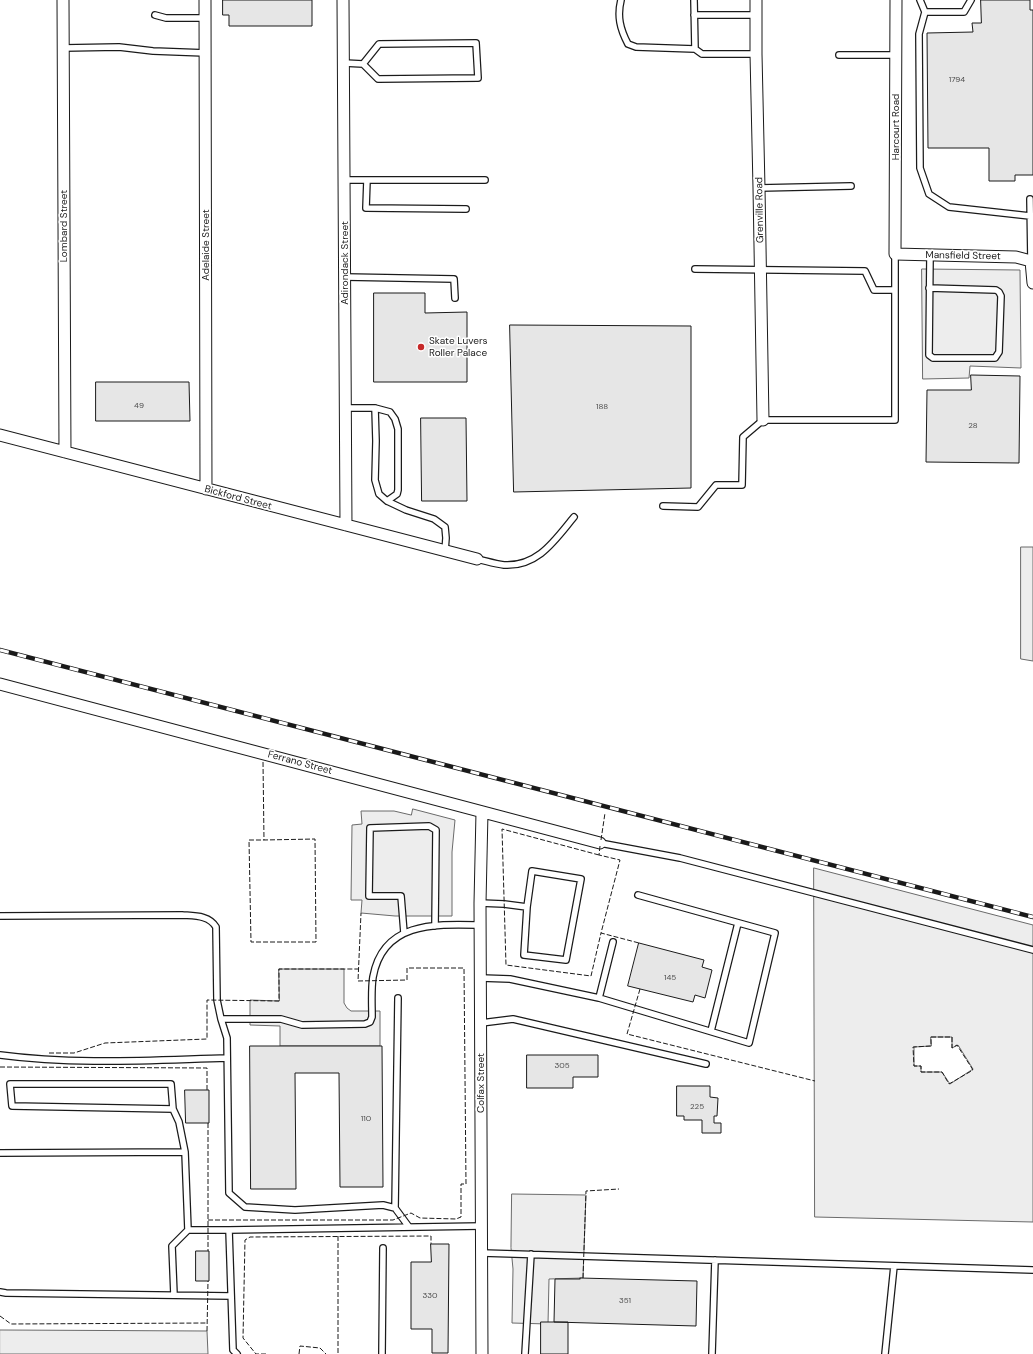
<!DOCTYPE html>
<html>
<head>
<meta charset="utf-8">
<style>
  body { margin:0 }
  canvas { display:block; background:#fff }
</style>
</head>
<body>
<canvas width="1033" height="1354"></canvas>
<script>
const ctx = document.querySelector('canvas').getContext('2d');
ctx.lineJoin = 'round';
function paint(path, color) { ctx.fillStyle = color; ctx.fill(path, 'evenodd'); }
function strokePath(path, color, width, dash) { ctx.strokeStyle = color; ctx.lineWidth = width; ctx.lineCap = dash ? 'butt' : 'round'; ctx.setLineDash(dash || []); ctx.stroke(path); }
function drawText(font, color, halo, rows, align = 'center') {
  ctx.font = font + ' "DM Sans",sans-serif'; ctx.lineWidth = 3; ctx.setLineDash([]); ctx.textBaseline = 'middle'; ctx.strokeStyle = halo; ctx.fillStyle = color; for (const [text, x, y, turn = 0] of rows) {
    ctx.save(); ctx.translate(x, y); ctx.rotate((+turn || 0) * Math.PI / 180); ctx.textAlign = isNaN(turn) ? turn : align; if (halo) ctx.strokeText(text, 0, 0); ctx.fillText(text, 0, 0); ctx.restore();
  }
}
const built = new Path2D(`
  M922,269l98,1 1,98 -51,-2 -1,12 -46,1z
  M1021,547h12v114l-12,-2z
  M413,809l42,11 -3,32v64h-57l-34,-3 1,-13h-11l1,-75 10,-1 -1,-13h33l17,4z
  M814,868l219,57v297l-218,-5zM931,1037h21v11l6,-3 15,24 -23,15 -8,-12h-21v-6h-7v-19l17,-1z
  M279,969h65v34l3,5 4,3h29v35h-100v-20l-30,-1v-25l29,1z
  M512,1194l74,1 -3,83 -34,1 -1,45 -36,-1 1,-54 -2,-21z
  M0,1330l207,1 1,23h-208z`);
paint(built, '#ededed');
strokePath(built, '#6a6a6a', 1);
const building = new Path2D(`
  M223,0h89v26h-83v-11h-6z
  M981,0h49v10h3v165h-18v6h-26v-33h-61l-1,-115 46,-1 -1,-9h9z
  M374,293h51v20l42,-1v70h-93z
  M510,325l181,1v162l-177,4z
  M971,375l49,1 -1,87 -93,-1 1,-72h44z
  M96,382h93l1,39h-94z
  M421,418h45l1,83h-45z
  M639,943l65,17 -2,7 10,3 -7,28 -10,-3 -2,7 -65,-16z
  M250,1046h132l1,141h-43l-1,-114h-44l1,116h-45z
  M527,1055h71v22h-25v11h-46z
  M677,1086h33v11l8,1 -1,18h-3v7h7v10h-19v-13h-18v-4h-7z
  M185,1090h24v33h-23z
  M431,1244h18l-1,109h-16v-24h-21v-67h20z
  M196,1251h13v30h-13z
  M580,1278l117,3 -1,45 -142,-4 1,-43h25z
  M541,1322h27v32h-27z`);
paint(building, '#e6e6e6');
strokePath(building, '#1a1a1a', 1);
const service = new Path2D(`
  M621,0c-4,16 -1,29 7,44l8,3 59,2
  M694,0l1,49 7,5h54
  M920,0l5,12h39l7,-12
  M925,12l-6,22 1,134 9,26 20,13 81,9
  M155,15l11,3h39
  M694,15h62
  M63,48l56,-1 34,4 53,2
  M839,55h57
  M344,63l19,1 15,15 100,-1 -2,-35 -97,1 -16,20
  M344,180h141
  M367,180l-1,28 100,1
  M759,188l92,-2
  M1030,199l1,62
  M695,269l170,2 9,19h21
  M345,277l109,2 1,19
  M929,288l67,2 3,2 2,4 -2,56 -4,6h-62l-4,-3 1,-100
  M345,408h30l15,4 5,7 3,10v61l-1,4 -10,7
  M375,408l1,33 -1,39 4,14 8,7 19,9 28,9 11,8 1,11 -1,13
  M663,506l35,1 18,-22h26l1,-48 20,-17h132v-166
  M477,559c9,2 18,5 27,6 34,2 51,-25 70,-48
  M600,843l80,15 353,92
  M480,903l24,1 23,3 -3,48 42,5 15,-81 -49,-8 -5,36
  M0,916l182,-1c12,1 27,0 34,12l1,73 4,19
  M404,933l-3,-37h-32l1,-68 59,-2 7,4 -1,96
  M481,978l29,1 89,19 150,45 26,-110 -137,-38
  M599,998l14,-56
  M481,1023l32,-4 193,45
  M711,1031l27,-108
  M0,1055c75,10 151,5 227,3
  M173,1109l-2,-25h-161l2,22 161,3 6,13 6,30
  M0,1153l185,-1 3,78h41
  M395,1208l3,-210
  M409,1227l-14,-19 -12,-3 -88,5 -50,-3 -16,-14 -2,-155 -6,-19h60l21,6 63,-1 5,-2 2,-5c0,-13 -1,-28 1,-40 10,-56 63,-53 108,-52
  M482,1253l551,17
  M0,1292l6,1 225,3
  M174,1295l-2,-49 16,-16
  M237,1354l-4,-4 -4,-120 253,-4
  M382,1354l1,-106
  M525,1354l6,-100
  M712,1354l3,-94
  M885,1354l9,-88`);
const minor = new Path2D(`
  M63,0l2,452
  M205,0l1,489
  M343,0l3,525
  M756,0v54l3,134 4,232
  M896,0l-1,254 121,3 15,4 2,22
  M0,435l477,124
  M0,684l600,159
  M482,812l-2,91 2,451`);
strokePath(service, '#1a1a1a', 8);
strokePath(minor, '#1a1a1a', 13);
strokePath(service, '#fff', 5.5);
strokePath(minor, '#fff', 11);
const rail = new Path2D(`
  M0,650l1033,267`);
strokePath(rail, '#1a1a1a', 4.5);
strokePath(rail, '#fff', 3, [9]);
strokePath(new Path2D(`
  M263,762l1,78 51,-1 1,103h-65l-2,-102h15
  M601,840l4,-27
  M600,846l-1,9 21,5 -19,73 38,10
  M599,855l-97,-26 4,136 85,11 10,-43
  M640,989l-13,45 188,47
  M931,1037h21v11l5,-3 16,25 -24,14 -7,-12h-21v-6h-7l-1,-19 18,-1z
  M49,1053h25l31,-10 102,-4v-39l72,1v-32h80
  M0,1067l207,1v22
  M208,1123v128
  M208,1220h185l18,-7 9,5 36,1 5,-2v-33h5l-2,-216h-57v12l-49,1 3,-68
  M338,1236v118
  M583,1278l3,-87 33,-2
  M0,1316l11,8 196,-1
  M207,1331l1,-50
  M266,1354h-10l-13,-16 2,-98 5,-3 181,-1v8
  M299,1354l1,-8 20,2 6,6`), '#1a1a1a', 1, [5, 2]);
for (const [x, y, r, color] of [
  [421,347,4,"#c62828"]
]) { const dot = new Path2D(); dot.arc(x, y, r, 0, 2 * Math.PI); ctx.fillStyle = color; ctx.fill(dot); strokePath(dot, '#fff', 1.5); }
drawText('8px', '#4d4d4d', null, [
  ["1794",957,80],
  ["49",139,406],
  ["188",602,407],
  ["28",973,426],
  ["145",670,978],
  ["305",562,1066],
  ["225",697,1107],
  ["110",366,1119],
  ["330",430,1296],
  ["351",625,1301]
]);
drawText('10px', '#1a1a1a', '#fff', [
  ["Harcourt Road",896,127,-90],
  ["Grenville Road",760,210,-91],
  ["Lombard Street",64,226,-90],
  ["Adelaide Street",206,245,-90],
  ["Mansfield Street",963,256,1],
  ["Adirondack Street",345,263,-90],
  ["Bickford Street",238,498,15],
  ["Ferrano Street",300,763,15],
  ["Colfax Street",481,1083,-90]
]);
drawText('10px', '#1a1a1a', '#fff', [
  ["Skate Luvers",429,341],
  ["Roller Palace",429,353]
], 'left');
</script>
</body>
</html>
